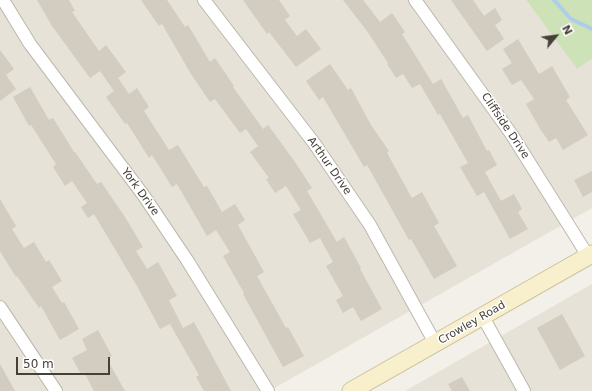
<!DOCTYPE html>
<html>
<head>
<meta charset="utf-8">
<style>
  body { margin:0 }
  #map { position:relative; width:592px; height:391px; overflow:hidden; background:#f3f0e9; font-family:"DejaVu Sans",sans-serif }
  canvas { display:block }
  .north { position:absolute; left:536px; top:16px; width:40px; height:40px; -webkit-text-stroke:3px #fff; paint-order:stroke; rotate:61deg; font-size:11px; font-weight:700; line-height:16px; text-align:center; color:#454138 }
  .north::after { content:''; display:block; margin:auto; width:14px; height:18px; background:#454138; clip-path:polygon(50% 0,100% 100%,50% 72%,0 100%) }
  .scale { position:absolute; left:16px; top:357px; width:94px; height:18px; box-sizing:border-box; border:2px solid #454138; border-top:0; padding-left:5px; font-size:12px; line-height:14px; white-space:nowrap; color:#454138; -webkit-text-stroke:3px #fff; paint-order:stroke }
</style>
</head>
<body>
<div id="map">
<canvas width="592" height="391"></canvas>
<div class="north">N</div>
<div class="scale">50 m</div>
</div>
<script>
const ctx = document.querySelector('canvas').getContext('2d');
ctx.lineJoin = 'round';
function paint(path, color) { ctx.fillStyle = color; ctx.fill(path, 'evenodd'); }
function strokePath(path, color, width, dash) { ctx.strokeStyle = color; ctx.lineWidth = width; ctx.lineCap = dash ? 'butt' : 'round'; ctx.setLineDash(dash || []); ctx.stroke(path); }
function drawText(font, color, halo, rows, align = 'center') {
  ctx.font = font + ' "DejaVu Sans",sans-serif'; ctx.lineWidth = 3; ctx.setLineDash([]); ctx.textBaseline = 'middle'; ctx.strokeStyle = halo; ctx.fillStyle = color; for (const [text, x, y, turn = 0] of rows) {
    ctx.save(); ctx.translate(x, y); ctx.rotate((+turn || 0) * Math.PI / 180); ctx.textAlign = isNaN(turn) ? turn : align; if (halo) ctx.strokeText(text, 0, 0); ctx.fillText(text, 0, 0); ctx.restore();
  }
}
paint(new Path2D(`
  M0,0h526l51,69 15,-10v149l-323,183h-269z
  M592,284v107h-187z`), '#e6e2d8');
paint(new Path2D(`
  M526,0h66v59l-15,10z`), '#cde2b7');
strokePath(new Path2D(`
  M554,0l17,19 21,10`), '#adcee8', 4);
paint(new Path2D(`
  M37,0h32l6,11 -3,1 27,39 7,-6 20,27 -8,6 11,16 8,-6 12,19 -5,4 25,39 9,-5 26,42 3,-1 15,26 13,-8 10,16 -7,5 26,47 -7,4 29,52 2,-1 16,29 -21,11 -40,-73 1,-1 -21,-37 7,-4 -14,-22 -9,6 -30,-52 -5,3 -20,-32 -3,3 -22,-35 -2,1 -19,-27 8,-6 -14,-20 -10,7 -38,-52z
  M141,0h26l18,27 3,-2 22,37 5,-4 19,28 -1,1 30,42 5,-4 27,37 17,26 -5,3 30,51 7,-5 17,31 -1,1 22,40 -21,12 -8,-14 -10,6 -7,-13 7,-4 -17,-30 7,-4 -13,-24 -10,5 -17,-29 8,-4 -15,-24 -11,7 -9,-14 3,-1 -19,-26 8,-6 -12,-17 -6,4 -25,-34 -5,3 -19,-28 -29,-50 -3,2z
  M243,0h36l11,16 -5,4 12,16 9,-7 15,20 -25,18 -27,-35 -2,2z
  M343,0h20l17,22 12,-9 13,19 -3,2 31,50 8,-5 22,39 5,-3 19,36 2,-1 8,15 -12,7 16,29 13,-7 8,15 -4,3 10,17 -18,10 -26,-47 -7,4 -17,-29 8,-4 -28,-49 -2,1 -18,-31 -8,4 -9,-14 -7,4 -9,-14 1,-1 -21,-32z
  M451,0h22l11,16 11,-8 7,12 -7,5 9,14 -17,12z
  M518,39l21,35 13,-8 18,31 -4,3 22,35 -25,15 -7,-12 -7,4 -10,-15 -13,-23 8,-5 -13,-19 -9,5 -10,-16 10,-6 -9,-14z
  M0,50l14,19 -8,6 10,14 -16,12z
  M330,64l18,26 3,-2 20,37 18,26 -2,2 25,45 10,-6 17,31 -5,3 23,40 -23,13 -23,-40 -2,1 -42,-75 -3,2 -41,-70 -4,3 -13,-19z
  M30,87l19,33 4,-2 21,34h1l22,32 4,-2 24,35 18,30 -7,4 11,18 11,-7 19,34 -8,4 14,28 11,-6 37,69h-27l-8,-14 3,-2 -29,-51 -10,5 -23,-43 -43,-72 -6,4 -7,-11 6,-4 -15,-22 -7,5 -12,-19 3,-3 -25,-39 -2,1 -16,-29z
  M592,171v21l-9,5 -9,-17z
  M0,199l16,27 -4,3 12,19 10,-6 12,20 3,-2 13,21 -10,6 10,16 2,-1 15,27 -19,11 -19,-34 -2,2 -22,-32 -1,1 -16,-26z
  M562,314l23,42 -25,14 -23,-42z
  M98,330l14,26 -5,3 18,32h-31l-10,-19 -3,2 -9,-16 15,-8 -5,-11z
  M0,364l15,27h-15z
  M462,377l8,14h-18l-4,-7z`), '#d3ccc0');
const minor = new Path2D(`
  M3,0l27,44 114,152 43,64 81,131
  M204,0l110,143 56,82 65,118
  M415,0l97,135 76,121
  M0,307l56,84
  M483,317l41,74`);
const secondary = new Path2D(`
  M351,391l241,-137`);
strokePath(minor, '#bdb8ad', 14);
strokePath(secondary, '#cdc29e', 19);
strokePath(minor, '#fff', 12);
strokePath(secondary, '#f8efcd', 17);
drawText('11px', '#454138', '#fff', [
  ["Cliffside Drive",505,126,56],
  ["Arthur Drive",329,166,55],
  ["York Drive",140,192,54],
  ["Crowley Road",472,323,-30]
]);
</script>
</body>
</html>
